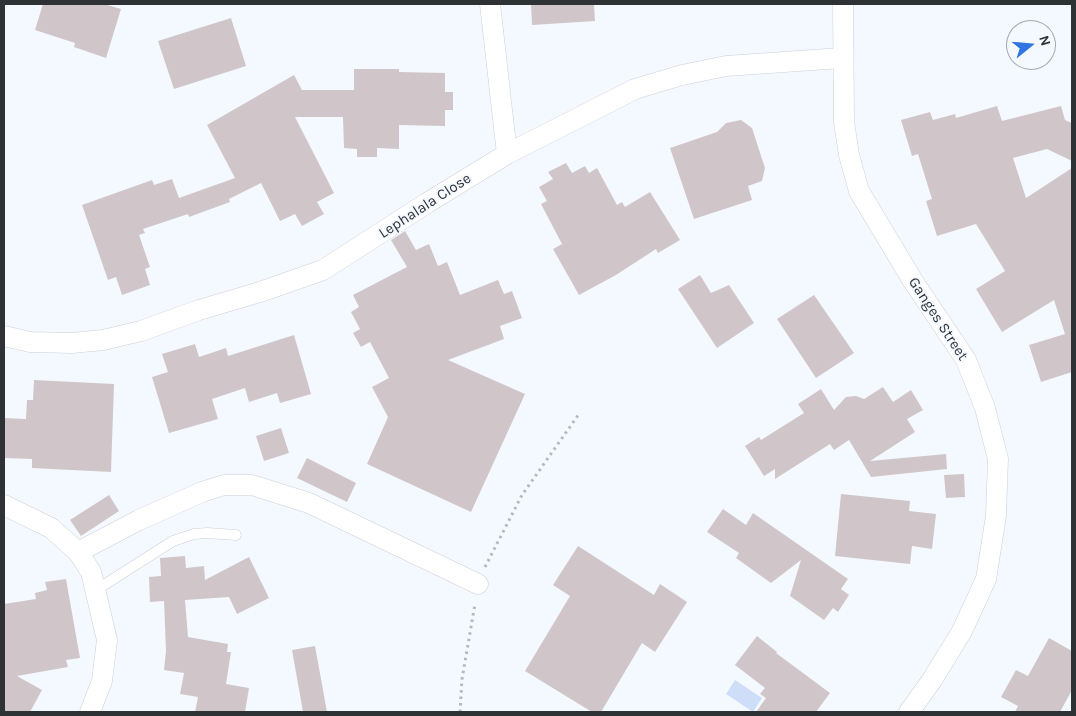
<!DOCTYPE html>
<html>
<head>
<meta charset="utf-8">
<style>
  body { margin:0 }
  #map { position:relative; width:1076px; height:716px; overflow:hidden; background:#f4f9ff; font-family:Karla,sans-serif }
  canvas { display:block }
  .frame { position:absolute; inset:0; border:5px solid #2f3234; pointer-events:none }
  .north { position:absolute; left:1006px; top:20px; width:50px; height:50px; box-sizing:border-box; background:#f4f9ff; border:1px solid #a5a9ae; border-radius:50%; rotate:73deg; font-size:14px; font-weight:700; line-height:20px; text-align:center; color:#2f3234 }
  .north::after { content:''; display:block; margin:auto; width:18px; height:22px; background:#3075e2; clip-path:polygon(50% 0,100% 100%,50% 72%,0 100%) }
</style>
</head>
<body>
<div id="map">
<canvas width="1076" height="716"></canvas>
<div class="frame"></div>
<div class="north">N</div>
</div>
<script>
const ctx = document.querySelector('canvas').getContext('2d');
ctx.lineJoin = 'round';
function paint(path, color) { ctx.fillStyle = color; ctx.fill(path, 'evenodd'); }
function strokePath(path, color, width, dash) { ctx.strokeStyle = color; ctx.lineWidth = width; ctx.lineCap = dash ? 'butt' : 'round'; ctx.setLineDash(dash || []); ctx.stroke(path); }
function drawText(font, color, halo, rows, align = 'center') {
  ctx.font = font + ' Karla,sans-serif'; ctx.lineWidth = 4; ctx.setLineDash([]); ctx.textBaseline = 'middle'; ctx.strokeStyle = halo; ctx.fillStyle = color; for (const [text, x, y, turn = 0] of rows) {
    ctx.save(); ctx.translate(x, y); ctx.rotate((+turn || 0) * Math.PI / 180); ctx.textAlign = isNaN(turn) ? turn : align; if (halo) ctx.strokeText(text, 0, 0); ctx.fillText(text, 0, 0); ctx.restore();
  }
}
paint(new Path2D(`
  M735,680l27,18 -9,14 -27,-18z`), '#cfdef8');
paint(new Path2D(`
  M43,4h61l17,5 -15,49 -32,-11 1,-4 -40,-13z
  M531,4h63l1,17 -63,4z
  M231,18l15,48 -72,23 -16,-48z
  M354,69h45v3l46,1v19h8v18h-8v16l-46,-1v24l-22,-1v9h-20v-8l-13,-1 -1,-31h-48l39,76 -17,9 7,12 -22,12 -7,-12 -15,7 -19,-38 -32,16 1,3 -41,15 -1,-3 -45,15 2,4 -6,2 11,32 -5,2 5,16 -28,10 -6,-18 -8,3 -26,-75 70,-25 2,5 18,-6 7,19 56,-20 -28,-53 87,-50 8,15h52z
  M997,106l5,15 59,-15 4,14 7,3v38l-25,-12 -34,9 13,40 46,-30v204l-31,10 -12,-37 36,-11 -11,-34 -52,32 -26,-43 29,-18 -29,-47 -39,12 -11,-35 6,-2 -14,-45 -6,2 -11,-36 29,-8 3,8 22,-6 1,4z
  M741,120l11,8 13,40 -3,13 -14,5 4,14 -58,19 -24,-71 47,-16 9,-9z
  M566,163l6,10 13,-7 4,7 8,-5 20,37 5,-3 3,5 25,-15 30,48 -22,13 -2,-4 -40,26 -37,20 -26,-46 9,-5 -21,-40 6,-3 -8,-14 14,-8 -5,-7z
  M405,231l11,19 13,-6 9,22 9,-4 13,33 38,-15 6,14 8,-3 10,27 -22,8 4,13 -56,21 77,34 -54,118 -104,-48 21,-47 -16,-30 17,-9 -19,-36 -9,5 -8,-14 7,-4 -9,-17 8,-5 -6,-12 54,-28 -16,-27z
  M700,275l11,18 18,-8 25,38 -37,25 -39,-59z
  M814,295l40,58 -38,25 -39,-59z
  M294,335l17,59 -31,9 -3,-10 -28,9 -4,-14 -33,11 6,20 -49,14 -17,-56 16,-5 -6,-18 33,-10 4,13 27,-9 2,8z
  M34,380l80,4 -3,88 -79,-4v-9l-28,-1v-40l22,1 1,-19h6z
  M883,387l10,15 18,-12 12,20 -16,9 8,13 -45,29 76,-7 1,15 -76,8 -22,-37 -15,10 -4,-6 -55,35v-10l-11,7 -19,-30 14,-9 2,3 43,-27 -6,-9 23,-15 13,21 12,-13 10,-1 8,3z
  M281,428l8,25 -25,8 -8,-25z
  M307,458l49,25 -9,19 -50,-24z
  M964,474l1,23 -19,1 -2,-23z
  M841,494l69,7 -1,10 27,3 -4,35 -20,-3 -2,18 -75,-8z
  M109,495l10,16 -38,25 -11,-16z
  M723,509l23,16 7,-12 95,66 -7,10 8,6 -11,17 -5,-4 -9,12 -34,-24 11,-36 -30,23 -35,-25 3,-5 -32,-21z
  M578,546l76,49 6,-11 27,18 -32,50 -13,-9 -41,69h-9l-67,-41 45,-75 -17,-11z
  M185,556l1,12 18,-2 1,14 44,-23 20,41 -32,16 -8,-17 -44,3 3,37 40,7 -1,8h4l-5,32 23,4 -4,24h-50l3,-15 -18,-3 4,-21 -20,-3 2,-19 -2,-50 -14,1 -1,-25 12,-1 -1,-18z
  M66,579l14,79 -14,2 2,7 -51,9 25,14 -12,22h-26v-108l32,-5 -1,-6 12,-3 -2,-8z
  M757,636l20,16 -1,1 54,40 -14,19h-60l10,-14 -6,-4 5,-6 -30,-23z
  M1049,638l23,13v39l-12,22h-45l3,-6 -17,-9 15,-27 12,6z
  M315,646l12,66h-24l-11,-62z`), '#d0c6c9');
const service = new Path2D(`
  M96,590l77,-49 21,-7 13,-1 29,2`);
const minor = new Path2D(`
  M490,4l17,150
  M843,4l1,118 5,33 10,36 54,90 53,79 19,48 13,51 -2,57 -10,63 -24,52 -30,49 -23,32
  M4,336l26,6 42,1 31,-3 38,-9 58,-21 61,-18 63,-22 104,-67 80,-49 128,-65 47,-14 44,-9 116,-8
  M4,505l47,23 27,24 13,20 16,68 -5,41 -12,31
  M78,552l61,-32 63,-28 22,-7h28l57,18 169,81`);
strokePath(service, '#cad0d7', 11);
strokePath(minor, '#cad0d7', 21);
strokePath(new Path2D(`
  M485,567l37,-72 57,-81
  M460,712l2,-33 13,-75`), '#b5b9be', 3, [2.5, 4]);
strokePath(service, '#fff', 10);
strokePath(minor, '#fff', 20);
drawText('15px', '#2f3234', '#f4f9ff', [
  ["Lephalala Close",425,206,-33],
  ["Ganges Street",938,319,57]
]);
</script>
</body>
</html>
